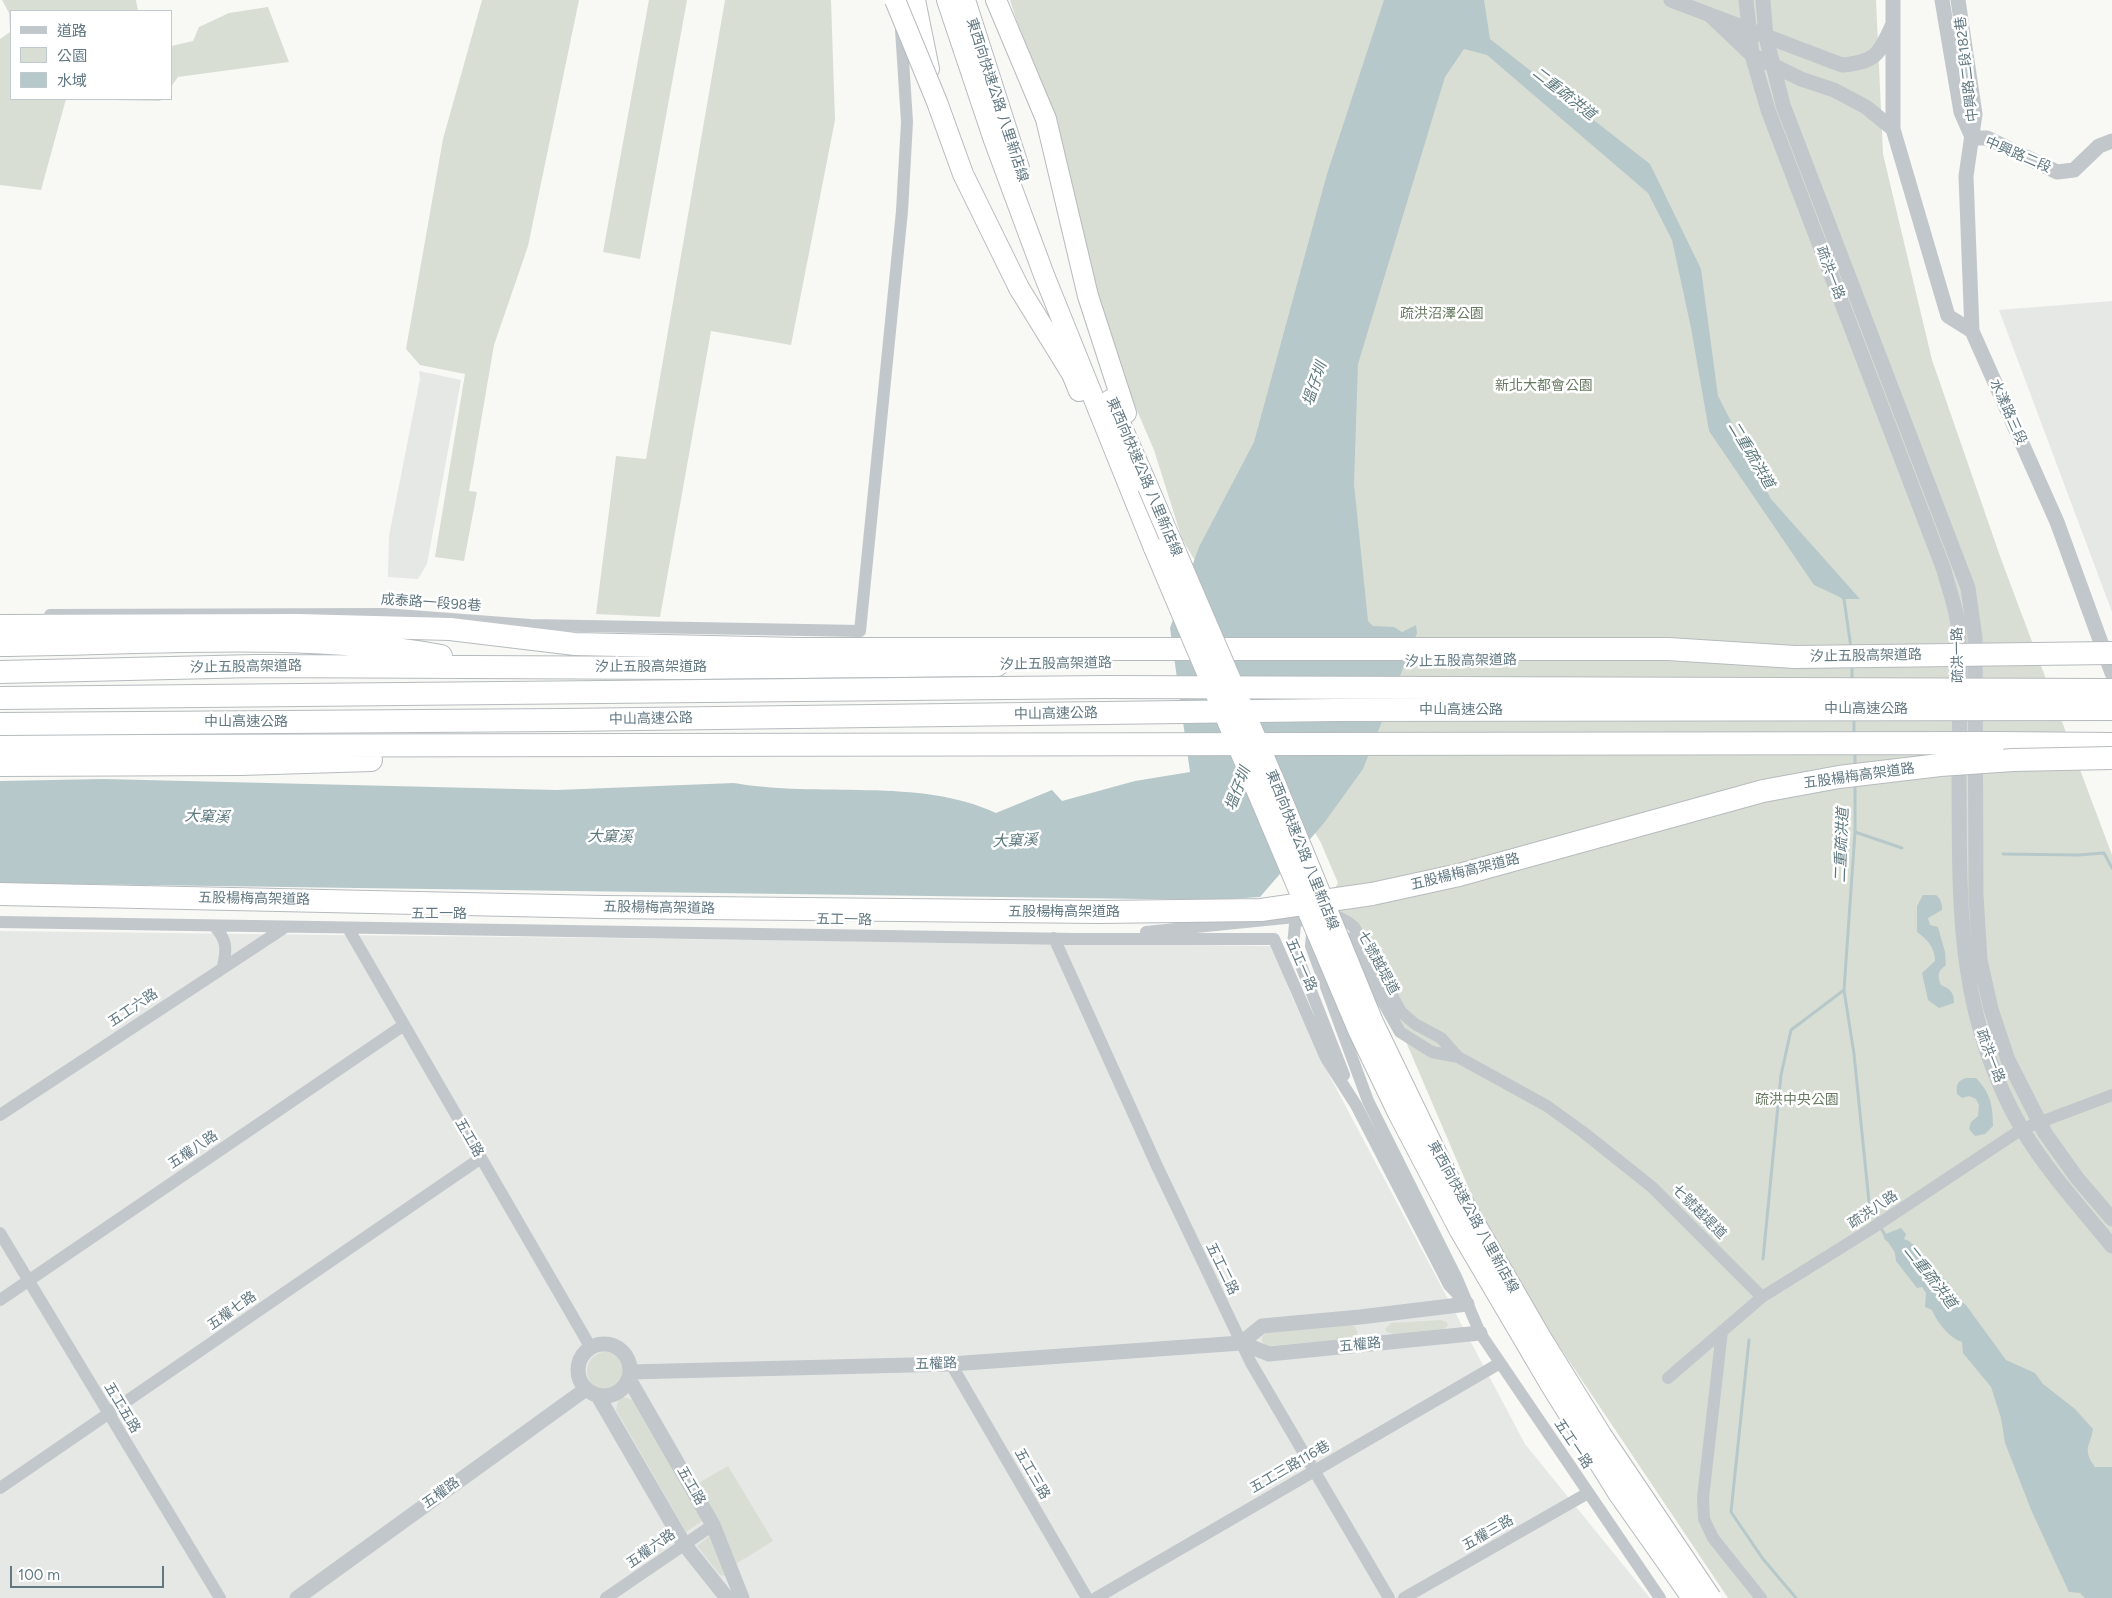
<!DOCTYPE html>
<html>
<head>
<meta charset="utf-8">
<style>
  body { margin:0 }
  #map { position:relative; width:2112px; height:1598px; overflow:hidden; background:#f8f8f5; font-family:Figtree,"Noto Sans TC",sans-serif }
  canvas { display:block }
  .legend { position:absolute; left:10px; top:10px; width:162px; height:90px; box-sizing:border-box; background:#fff; border:1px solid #c0c9cd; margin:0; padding:6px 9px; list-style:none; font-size:15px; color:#617882 }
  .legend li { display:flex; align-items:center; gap:10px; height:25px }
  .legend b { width:25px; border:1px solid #c0c9cd }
  .scale { position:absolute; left:10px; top:1566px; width:154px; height:22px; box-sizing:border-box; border:2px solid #617882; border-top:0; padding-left:6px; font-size:15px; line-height:18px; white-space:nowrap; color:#617882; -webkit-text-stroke:4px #fff; paint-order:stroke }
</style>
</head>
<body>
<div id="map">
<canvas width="2112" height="1598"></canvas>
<ul class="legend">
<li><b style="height:6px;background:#c1c7ca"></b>道路</li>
<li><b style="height:14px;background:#d9ded4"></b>公園</li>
<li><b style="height:14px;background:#b7c8ca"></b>水域</li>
</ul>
<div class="scale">100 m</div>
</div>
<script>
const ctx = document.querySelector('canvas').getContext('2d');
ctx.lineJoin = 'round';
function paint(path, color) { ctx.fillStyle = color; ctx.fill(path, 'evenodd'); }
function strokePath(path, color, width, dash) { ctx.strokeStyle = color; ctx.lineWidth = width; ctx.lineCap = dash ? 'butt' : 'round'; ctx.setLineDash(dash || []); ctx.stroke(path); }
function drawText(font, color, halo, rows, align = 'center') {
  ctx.font = font + ' Figtree,"Noto Sans TC",sans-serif'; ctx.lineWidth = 5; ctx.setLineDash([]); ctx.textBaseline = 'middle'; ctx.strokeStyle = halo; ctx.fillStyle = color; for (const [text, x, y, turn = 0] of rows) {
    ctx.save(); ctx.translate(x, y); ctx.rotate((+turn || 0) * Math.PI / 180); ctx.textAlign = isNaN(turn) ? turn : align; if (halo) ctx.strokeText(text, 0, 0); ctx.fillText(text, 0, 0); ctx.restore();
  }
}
paint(new Path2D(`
  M2112,301v311l-113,-302z
  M419,371l42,9 -34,184 -9,15 -30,-2 1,-41 31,-157z
  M0,931l1273,15 18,49 37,78 197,371 125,154h-1650z`), '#e6e8e6');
paint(new Path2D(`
  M2,0h134l2,11h-127v88h151l-2,2 -94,-2 -25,91 -41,-5v-146l10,-7 -1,-19z
  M482,0h97l-51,246 -34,99 -25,146 8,1 -13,69 -29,-4 30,-183 -45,-9 -14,-16 37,-210z
  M649,0h38l-47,259 -37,-7z
  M725,0h106l4,120 -44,225 -80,-14 -51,286 -64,-3 20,-158 30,3z
  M1010,0h866l7,154 49,206 69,199 111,296v743h-384l-232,-346 -98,-229 -68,-127 8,-13 -17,-40 -44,-77 -63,-174 -32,-53 -28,-89 -47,-109 -45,-180z
  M268,7l21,55 -111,15 -7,10v-41l22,-5 6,-14 30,-14z
  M1441,1320l6,2 1,4 -9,6 -45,2 -7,-2 -2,-3 6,-6z
  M1350,1325l4,1 4,6 -4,7 -86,7 -6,-4v-5l4,-4z
  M587 1371a19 19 0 1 1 38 0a19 19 0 1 1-38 0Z
  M623,1397l11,3 71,119 -19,13 -70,-122 2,-9z
  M728,1466l45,75 -39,24 -39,-80z
  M711,1535l15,41 -6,-1 -23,-29z`), '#d9ded4');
paint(new Path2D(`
  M1384,0h100l6,39 160,125 51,105 17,127 53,103 89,100h-16l-30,-14 -105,-154 -18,-103 -19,-88 -24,-47 -161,-138 -23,-6 -19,28 -87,287 -4,120 14,137 5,5 21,1 8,5 14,-7 1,8 -54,136 -39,54 -64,74 -43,3 -1217,-17v-102l103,-2 454,11 177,-7c83,15 186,-6 262,30l56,-23 10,11 73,-20 55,-9 -20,-144 29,-81 55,-105 73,-268z
  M1923,895h13c5,4 6,8 6,15l-14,8 2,7 8,2 7,25 1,13c-8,6 -9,10 -5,20 9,4 13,7 13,18l-15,5 -11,-8 -6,-27 13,-12c0,-13 -7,-21 -18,-29v-26z
  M1966,1078h10c14,14 17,28 17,48l-8,8 -10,2 -6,-7 2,-7 7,-6 1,-11 -3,-6 -7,-3 -7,2 -5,-4c-1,-9 0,-13 9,-16z
  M1901,1228l5,6 -2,5 5,2 10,9v9c12,10 34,20 36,38l11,8 40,55 29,13 8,11 32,25 18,20c-3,18 -11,20 2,38h17v131h-27l-5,-5 -11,-1 -37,-80 -27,-69 -4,-25 -10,-31 -28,-34 -1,-11c-13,-4 -25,-20 -30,-32l-7,-3 1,-14 -4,-6 -5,1 -21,-27 -2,-15 -9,-6 -2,-5z`), '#b7c8ca');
strokePath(new Path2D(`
  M1841,596l3,3 7,49
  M1852,664v16
  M1854,716v19
  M1855,751v17
  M1855,784v48l-11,158 10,64 15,148 9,19
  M1855,832l47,16
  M2003,854l75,1 26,-2 8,15
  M1880,1227l17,26
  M1763,1259l18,-184 10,-45 53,-40
  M1749,1340l-18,172 32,47 33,39`), '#b7c8ca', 3);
const trunk = new Path2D(`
  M915,0l14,69
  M947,0l47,140 50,135 110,273
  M965,0l54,168
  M996,0l50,119 42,177 38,117
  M1019,288l53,86 7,17
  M1110,400l38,87`);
const motorway = new Path2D(`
  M0,626l298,-1 152,4 125,15 224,5h869l127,8
  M0,645c146,-1 297,-15 441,11
  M0,672l256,-6 431,2 310,-3
  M1994,743l118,1
  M0,746l644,-1
  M0,765l241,-1 130,-4
  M0,894l603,13`);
strokePath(trunk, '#b6bbbe', 22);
strokePath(motorway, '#b6bbbe', 24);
strokePath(new Path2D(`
  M50,615l334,-1 146,11 330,6 42,-420 5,-89 -6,-93
  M1304,916l-9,8 -2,21 51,130
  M0,922l1074,17h200l52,119 30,47 93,180 18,19
  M214,926c13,13 13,23 9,40
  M348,928l243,420
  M1317,930l-5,5 -1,11 57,155 89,178 23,54 180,265
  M1146,932l179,-18c12,2 20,5 29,13l47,85 14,12 26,14 17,19
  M1054,938l103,228 94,197 138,235
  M1347,938l53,94 32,20 26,5 89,49 36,26 69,55 110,110
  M0,1115l284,-187
  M0,1233l220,365
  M0,1300l404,-275
  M1722,1331l-19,167 1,21 9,19 48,60
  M951,1364l136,234
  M1668,1378l94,-81 109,-68 151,-100 90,-34
  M0,1488l481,-330
  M606,1598l107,-73
  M1096,1598l404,-235
  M1404,1598l184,-105`), '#c1c7ca', 12);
strokePath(new Path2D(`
  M1671,0l171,65c33,-3 37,-10 50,-39
  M1746,0l6,55 16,55 176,460c4,17 12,36 14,55 4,46 1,94 1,140 1,131 -6,245 63,364 25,42 59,79 90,117
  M1763,0l3,37 17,68 185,483 7,50 1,257 4,65 11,49 17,51 37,73 32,45 35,41
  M1942,0l19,112 11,25
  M1958,0l17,114 -9,62 6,155 85,191 55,151
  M1710,15l42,40 49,24 33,11 32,17 27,22 55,187 24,15
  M1893,129v-129
  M1973,138h14l70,34 17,-2 25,-24 13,-5
  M1241,1343l21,-17 98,-9 107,-13
  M578 1370a26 26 0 1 1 52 0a26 26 0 1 1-52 0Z
  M630,1372l321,-8 290,-21 28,11 211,-21
  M629,1379l84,146 29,73
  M598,1396l86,148 43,54
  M297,1598l289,-209`), '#c1c7ca', 15);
strokePath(trunk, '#fff', 20);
strokePath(motorway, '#fff', 22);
const trunkBridge = new Path2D(`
  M895,0l42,102 26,72 56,114
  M1148,487l128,298 97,237 74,153 93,161 62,100 109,162
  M1154,548l205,484 39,81 62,118 90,153 68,109 74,105`);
const motorwayBridge = new Path2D(`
  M1795,657l317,-4
  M0,698l1105,-11 1007,3
  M0,724l563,-4 773,-10 776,-1
  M644,745l1350,-2
  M603,907l496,5 162,-2 111,-16 87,-19 304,-84 76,-14 101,-12 73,-5 99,-2`);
strokePath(trunkBridge, '#b6bbbe', 22, []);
strokePath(motorwayBridge, '#b6bbbe', 24, []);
strokePath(trunkBridge, '#fff', 20);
strokePath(motorwayBridge, '#fff', 22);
drawText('14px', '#617882', '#fff', [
  ["中興路二段182巷",1967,69,-97],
  ["東西向快速公路 八里新店線",997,100,72],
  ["中興路二段",2018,155,23],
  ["疏洪一路",1830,273,69],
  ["水漾路三段",2008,412,66],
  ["東西向快速公路 八里新店線",1144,477,67],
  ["成泰路一段98巷",431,603,4],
  ["疏洪一路",1958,655,-91],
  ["汐止五股高架道路",1866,656,-1],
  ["汐止五股高架道路",1461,661,-1],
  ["汐止五股高架道路",1056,664,-1],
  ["汐止五股高架道路",246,667,-1],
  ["汐止五股高架道路",651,667],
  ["中山高速公路",1866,709],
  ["中山高速公路",1461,710],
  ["中山高速公路",1056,714,-1],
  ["中山高速公路",651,719,-1],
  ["中山高速公路",246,722],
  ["五股楊梅高架道路",1859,776,-8],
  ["東西向快速公路 八里新店線",1302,850,68],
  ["五股楊梅高架道路",1465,872,-14],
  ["五股楊梅高架道路",254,899,1],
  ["五股楊梅高架道路",659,908,1],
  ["五股楊梅高架道路",1064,912],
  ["五工一路",439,914],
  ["五工一路",844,920,1],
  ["七號越堤道",1378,963,61],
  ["五工一路",1301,965,66],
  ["五工六路",133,1008,-34],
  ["疏洪一路",1990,1056,69],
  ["五工路",469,1138,60],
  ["五權八路",193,1150,-34],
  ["疏洪八路",1873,1210,-34],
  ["七號越堤道",1699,1212,45],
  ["東西向快速公路 八里新店線",1473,1217,61],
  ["五工二路",1222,1269,64],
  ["五權七路",232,1311,-35],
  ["五權路",1360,1345,-6],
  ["五權路",936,1364,-2],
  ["五工五路",122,1408,59],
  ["五工一路",1573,1444,56],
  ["五工三路116巷",1290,1467,-30],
  ["五工三路",1032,1474,60],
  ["五工路",691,1486,60],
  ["五權路",441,1493,-36],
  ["五權三路",1488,1533,-30],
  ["五權六路",651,1549,-35]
]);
drawText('14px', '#687a61', '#fff', [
  ["疏洪沼澤公園",1442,314],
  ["新北大都會公園",1544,386],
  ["疏洪中央公園",1797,1100]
]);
drawText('italic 15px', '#5c787c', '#fff', [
  ["二重疏洪道",1564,94,38],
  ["塭仔圳",1315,384,-71],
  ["二重疏洪道",1751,455,59],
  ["塭仔圳",1238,789,-69],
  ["大窠溪",207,817,2],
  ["大窠溪",610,837,1],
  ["大窠溪",1015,841,-2],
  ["二重疏洪道",1842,845,-88],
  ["二重疏洪道",1930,1277,52]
]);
</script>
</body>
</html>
